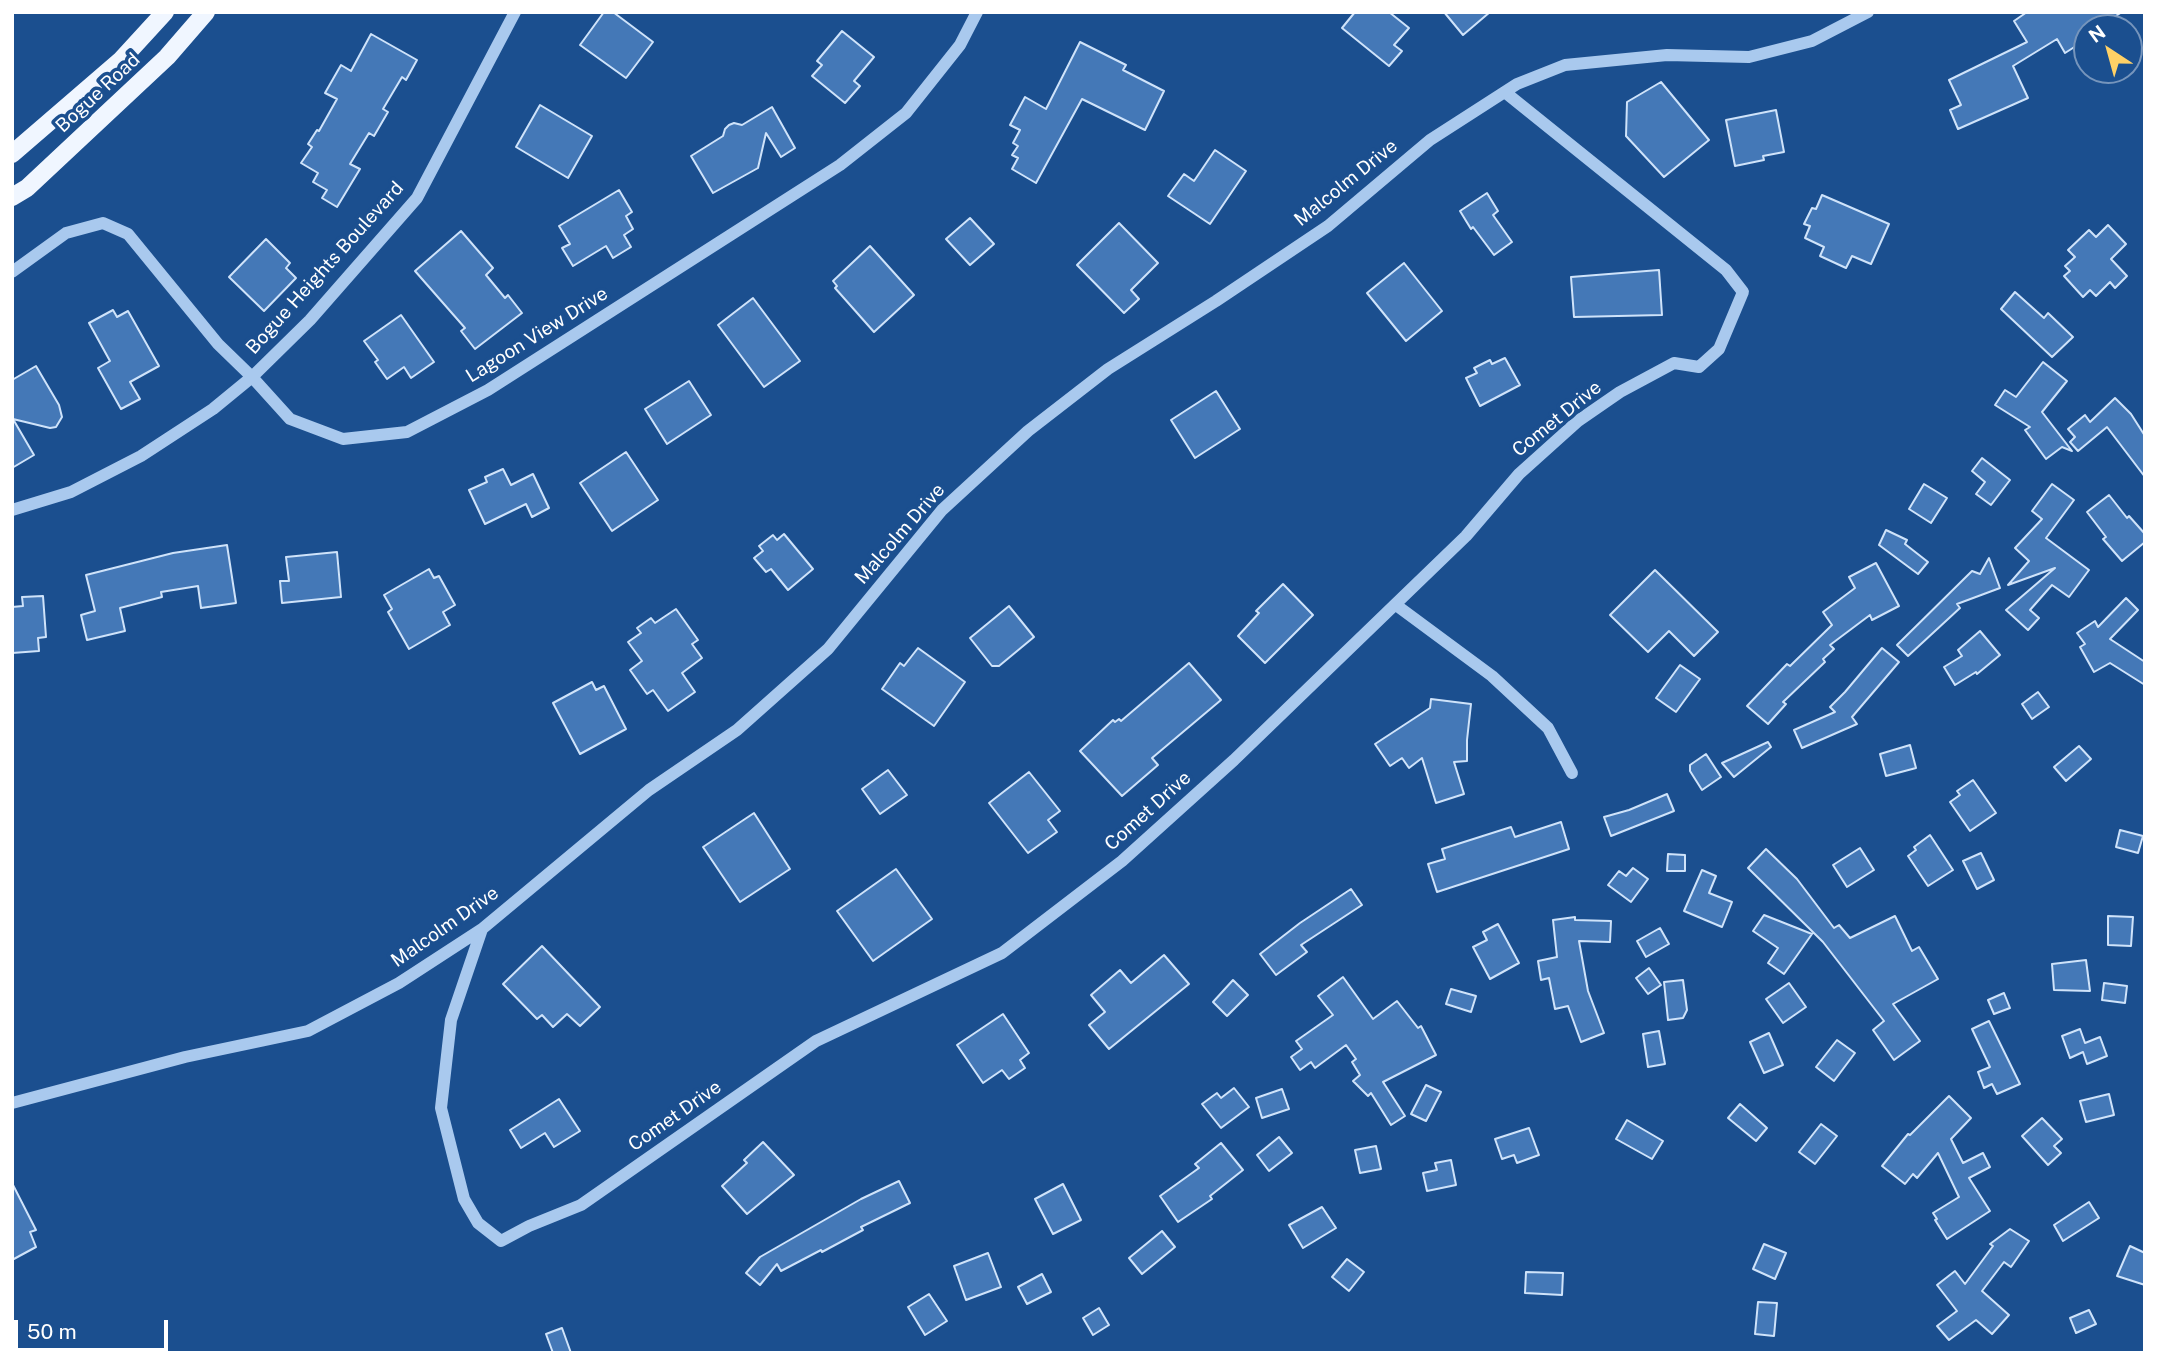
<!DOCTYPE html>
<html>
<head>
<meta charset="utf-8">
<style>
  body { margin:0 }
  #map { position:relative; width:2157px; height:1365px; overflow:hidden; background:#1b4f8f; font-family:"Public Sans",sans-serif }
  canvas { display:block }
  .frame { position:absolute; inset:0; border:14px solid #fff; pointer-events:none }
  .north { position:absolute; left:2073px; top:14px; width:70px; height:70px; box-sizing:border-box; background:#1b4f8f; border:2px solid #7695bc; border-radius:50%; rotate:324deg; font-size:19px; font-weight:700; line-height:28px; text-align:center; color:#fff }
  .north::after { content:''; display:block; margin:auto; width:24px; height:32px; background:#ffd166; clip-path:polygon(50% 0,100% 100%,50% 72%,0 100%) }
  .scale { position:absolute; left:14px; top:1320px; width:154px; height:32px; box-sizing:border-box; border:4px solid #fff; border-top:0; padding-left:9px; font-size:21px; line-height:24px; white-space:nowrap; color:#fff; -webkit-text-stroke:5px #1b4f8f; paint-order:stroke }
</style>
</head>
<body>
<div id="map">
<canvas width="2157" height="1365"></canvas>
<div class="frame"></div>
<div class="north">N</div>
<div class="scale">50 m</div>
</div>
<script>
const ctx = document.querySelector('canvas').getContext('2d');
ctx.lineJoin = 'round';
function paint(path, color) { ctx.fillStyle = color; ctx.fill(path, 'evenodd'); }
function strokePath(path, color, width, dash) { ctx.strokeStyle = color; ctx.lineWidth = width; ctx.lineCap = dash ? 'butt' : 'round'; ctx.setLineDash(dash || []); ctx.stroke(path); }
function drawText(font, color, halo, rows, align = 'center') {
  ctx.font = font + ' "Public Sans",sans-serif'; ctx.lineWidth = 7; ctx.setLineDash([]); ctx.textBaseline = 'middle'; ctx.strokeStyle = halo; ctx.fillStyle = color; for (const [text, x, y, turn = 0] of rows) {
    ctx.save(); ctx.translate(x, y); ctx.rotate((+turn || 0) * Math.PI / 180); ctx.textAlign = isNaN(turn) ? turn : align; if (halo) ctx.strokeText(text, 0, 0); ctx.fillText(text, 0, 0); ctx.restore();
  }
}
const building = new Path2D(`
  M604,12h9l40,30 -27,36 -46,-33z
  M1355,12h34l20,16 -15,17 8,6 -13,15 -47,-38z
  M1444,12h46l-27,23z
  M2027,12h95l-25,16h-10v11l-22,14 -8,-14 -44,27 15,32 -70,31 -8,-19 11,-5 -12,-25 78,-38 -13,-21z
  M842,31l32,26 -20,24 6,5 -15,17 -33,-27 10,-11 -5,-4z
  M371,34l46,26 -11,20 -4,-3 -19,32 5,3 -14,24 -5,-3 -19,31 10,5 -23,38 -15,-9 5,-8 -14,-8 5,-9 -17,-10 11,-16 -4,-3 9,-14 2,1 18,-32 -12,-6 16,-28 10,6z
  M1080,42l46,23 -3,5 41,21 -19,39 -63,-31 -46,84 -24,-14 6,-11 -6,-3 6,-9 -5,-3 7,-13 -10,-5 15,-28 21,12z
  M1661,82l48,58 -45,37 -38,-41 1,-34z
  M540,105l52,31 -24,42 -52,-31z
  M772,107l23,41 -14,9 -15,-24 -8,35 -45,25 -22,-37 32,-20 2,-7 4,-4 5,-2 8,2z
  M1776,110l8,42 -21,4 1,4 -29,6 -9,-46z
  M1215,150l31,21 -36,53 -42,-28 16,-22 10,7z
  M619,190l13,22 -6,4 7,13 -9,6 7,12 -18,11 -7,-12 -33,20 -11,-18 8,-4 -11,-18z
  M1487,193l11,18 -5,4 19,27 -18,13 -21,-28 -2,2 -11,-18z
  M1822,195l67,29 -18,40 -19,-8 -6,12 -26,-12 4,-9 -19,-9 5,-12 -6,-2 8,-16 4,1z
  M970,218l24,26 -24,21 -24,-26z
  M1119,223l39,40 -27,27 8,9 -15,14 -47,-48z
  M2108,225l18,19 -15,15 16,17 -12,12 -5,-6 -14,14 -6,-6 -7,7 -19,-21 6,-5 -5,-5 10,-9 -7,-7 21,-20 7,7z
  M461,231l32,37 -7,7 19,23 3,-3 14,18 -47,36 -14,-18 4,-3 -50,-57z
  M266,239l24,24 -4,5 10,10 -32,33 -35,-34z
  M870,246l44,49 -40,37 -39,-44 2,-2 -4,-5z
  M1404,263l38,48 -36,30 -39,-48z
  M1659,270l3,45 -88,2 -3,-40z
  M2015,292l29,26 4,-5 25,24 -21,20 -51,-48z
  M753,298l47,63 -36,26 -46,-62z
  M113,310l4,7 11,-6 31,55 -29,16 10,17 -19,10 -23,-41 12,-7 -21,-38z
  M401,315l33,47 -23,16 -7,-11 -17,12 -12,-17 3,-2 -14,-19z
  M1505,358l15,27 -40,21 -14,-28 11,-5 -3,-5 16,-8 2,4z
  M2043,362l24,19 -25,31 30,39 -10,-4 -16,12 -21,-29 5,-3 -35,-22 10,-15 11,7z
  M36,366l23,39 3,12 -6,10 -6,1 -37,-9 21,36 -22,13v-88z
  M689,381l22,34 -44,29 -22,-35z
  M1216,391l24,38 -45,29 -24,-38z
  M2115,398l16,16 14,22v41l-38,-50 -29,24 -8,-9 5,-5 -7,-8 17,-14 5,7z
  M626,452l32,48 -46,31 -32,-48z
  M1982,458l28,22 -19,25 -15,-11 9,-12 -13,-11z
  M503,469l8,16 22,-11 16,34 -17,9 -6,-13 -41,20 -16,-34 18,-8 -2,-5z
  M1924,484l23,14 -16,25 -22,-14z
  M2052,484l22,16 -28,38 43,32 -20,27 -17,-12 -22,25 9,8 -11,12 -22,-20 49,-42 -47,17 21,-24 -14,-13 27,-29 -10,-8z
  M2109,495l18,23 2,-2 16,18v8l-23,19 -19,-22 3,-2 -19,-25z
  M1886,530l21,10 -2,4 23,18 -10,12 -39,-29z
  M784,534l29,35 -25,21 -17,-21 -5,3 -12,-14 9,-7 -4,-5 14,-11 4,5z
  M227,545l9,58 -35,5 -3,-22 -37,6 1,5 -42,11 5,23 -38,9 -6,-25 14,-4 -9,-36 87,-22z
  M337,552l4,45 -59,6 -2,-22h9l-3,-24z
  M1989,558l11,30 -43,16 3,4 -52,48 -11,-11 75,-74 8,3z
  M1876,563l23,43 -27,14 -2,-5 -40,30 4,4 -11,10 2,3 -42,40 3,2 -18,20 -21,-18 40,-42 3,2 42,-41 -9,-13 32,-24 -6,-11z
  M429,569l5,9 5,-2 16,29 -12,7 7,13 -41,24 -21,-37 4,-3 -8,-14z
  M1655,570l63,62 -24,24 -25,-25 -21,21 -38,-37z
  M1283,584l30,31 -48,48 -27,-27 21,-23 -3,-2z
  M43,596l3,41 -8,1 1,13 -27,2v-46l11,-1 -1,-9z
  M2126,598l12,12 -28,29 35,23v23l-35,-22 -16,9 -14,-25 5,-3 -8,-11 18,-12 3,6z
  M1009,606l25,31 -35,29h-7l-22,-28z
  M676,609l22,31 -6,4 10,14 -20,15 13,19 -27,19 -15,-21 -6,4 -17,-24 12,-9 -14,-19 13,-9 -4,-5 14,-10 4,5z
  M1980,631l20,24 -23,19 -1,-2 -21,13 -11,-18 18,-11 -4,-6z
  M918,648l47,34 -31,44 -52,-37 18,-26 4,3z
  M1882,648l17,14 -47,55 5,7 -55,24 -8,-18 41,-18 -5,-5 15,-15z
  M1189,663l32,37 -69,58 6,7 -36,31 -42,-45 33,-31 2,2 4,-3 2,2z
  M1680,665l20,14 -24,33 -20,-14z
  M592,682l4,8 8,-4 22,43 -46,25 -27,-51z
  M2038,692l11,15 -17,12 -10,-15z
  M1431,699l40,5 -4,36v21l-13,1 10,32 -28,9 -14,-45 -13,10 -7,-10 -12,8 -15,-22 55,-36z
  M1768,742l3,5 -37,30 -12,-14z
  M1910,745l6,23 -30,8 -6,-22z
  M2079,746l12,13 -25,22 -12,-14z
  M1706,754l15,23 -19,13 -12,-19v-6z
  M888,770l19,25 -27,19 -18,-25z
  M1029,772l31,39 -12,9 9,12 -29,21 -39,-50z
  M1973,780l23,33 -26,18 -20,-29 10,-7 -3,-4z
  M1667,794l7,17 -63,25 -7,-19 25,-7z
  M754,813l36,56 -50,33 -37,-55z
  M1561,822l8,27 -132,43 -9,-28 17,-5 -3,-10 69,-22 4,10z
  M2120,830l23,6 -5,17 -22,-6z
  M1930,835l23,35 -25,16 -20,-30 8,-6 -2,-3z
  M1860,848l14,22 -27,17 -14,-22z
  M1766,849l31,30 37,49 5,-3 11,13 45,-22 17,35 7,-4 19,32 -45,25 27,37 -26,19 -21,-30 11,-9 -61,-79 -75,-74z
  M1981,853l13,27 -17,9 -14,-28z
  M1668,854l17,1v16h-18z
  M1633,868l15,11 -17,23 -23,-17 11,-14 7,5z
  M896,869l36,50 -59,42 -36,-50z
  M1702,870l14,6 -7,17 23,9 -10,25 -38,-16z
  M1351,889l11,16 -61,40 6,7 -31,23 -16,-21 40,-31z
  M1764,915l48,19 -28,40 -16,-11 10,-15 -25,-17z
  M2108,916l25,1 -2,29 -23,-1z
  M1575,917v3l36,1 -1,21 -31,-1 9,50 16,42 -23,9 -13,-36 -13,3 -6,-31 -8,2 -3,-19 19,-4 -4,-37z
  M1498,924l21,39 -29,16 -17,-32 14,-7 -4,-8z
  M1660,928l9,16 -23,13 -9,-16z
  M542,946l58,61 -20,19 -13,-12 -14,13 -11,-12 -5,4 -34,-35z
  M1164,955l25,29 -80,65 -20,-24 16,-13 -14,-17 29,-25 11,13z
  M2086,960l4,31 -36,-1 -2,-26z
  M1649,968l12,17 -13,9 -12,-16z
  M1343,977l30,42 24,-18 21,27 3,-2 15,29 -53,27 22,34 -14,9 -20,-32 -3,3 -15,-15 7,-6 -8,-13 4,-3 -10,-14 -31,23 -4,-6 -11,8 -9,-13 11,-8 -6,-8 37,-26 -15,-19z
  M1233,980l15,15 -21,21 -14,-14z
  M1683,980l4,30 -4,8 -15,2 -4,-38z
  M1789,983l17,24 -23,16 -17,-24z
  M2104,983l23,3 -2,17 -23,-3z
  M1451,989l25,7 -5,16 -25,-8z
  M2004,993l6,15 -16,6 -6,-14z
  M1003,1014l26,39 -9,7 5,8 -16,11 -7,-9 -19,13 -26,-38z
  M1989,1021l31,63 -23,10 -5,-10 -8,4 -6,-16 12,-5 -18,-38z
  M2080,1029l5,14 15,-6 7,19 -20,8 -4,-12 -13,6 -8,-22z
  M1659,1031l6,33 -17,3 -5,-33z
  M1769,1033l14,32 -19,8 -14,-31z
  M1837,1040l18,13 -21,28 -18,-14z
  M1426,1085l15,7 -15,29 -15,-7z
  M1234,1088l15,19 -28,21 -19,-24 15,-11 4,5z
  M1282,1089l7,20 -27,9 -6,-20z
  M2109,1094l5,21 -28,7 -6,-21z
  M1949,1096l22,22 -20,21 12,24 20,-10 7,14 -21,11 21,33 -43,28 -12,-19 2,-1 -4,-6 26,-16 -21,-44 -21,25 -4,-4 -8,10 -23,-18 26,-32 2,1z
  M559,1099l21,32 -26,16 -9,-14 -24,15 -11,-18z
  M1740,1104l27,24 -11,13 -28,-23z
  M2042,1118l20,21 -8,7 7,7 -13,12 -26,-29z
  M1627,1120l36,21 -11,18 -36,-20z
  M1821,1124l16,12 -22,28 -16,-12z
  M1529,1128l10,27 -22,8 -3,-8 -12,4 -7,-20z
  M1279,1137l13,16 -23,18 -12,-16z
  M763,1142l31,33 -47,39 -25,-28 25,-23 -3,-3z
  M1221,1143l22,27 -33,26 2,3 -34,23 -18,-26 39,-28 -4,-4z
  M1376,1146l5,23 -21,4 -5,-23z
  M1451,1160l5,25 -29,6 -4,-18 14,-3 -2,-7z
  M899,1181l11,22 -49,24 2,3 -41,22 -1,-2 -40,21 -4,-7 -17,21 -14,-12 14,-16 101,-58z
  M12,1183l24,47 -6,2 6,15 -24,13z
  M1063,1184l18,36 -28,14 -18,-35z
  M2089,1202l10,16 -36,23 -9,-16z
  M1322,1207l14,21 -33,20 -14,-23z
  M2010,1229l19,12 -18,26 -7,-5 -22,29 27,24 -17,19 -16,-14 -27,20 -12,-14 20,-15 -20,-26 18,-14 10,13 28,-38 -3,-2z
  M1162,1231l13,16 -33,27 -13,-16z
  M1764,1244l22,9 -11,26 -22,-10z
  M2130,1246l15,7v32l-28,-9z
  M988,1253l13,34 -35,13 -12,-34z
  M1347,1259l17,13 -15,19 -17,-14z
  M1526,1272l37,1 -1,22 -37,-2z
  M1042,1274l9,18 -24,12 -9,-17z
  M929,1294l18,27 -22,14 -17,-28z
  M1758,1302l19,1 -3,33 -19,-2z
  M1099,1308l10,17 -16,10 -10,-17z
  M2089,1310l7,14 -20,9 -6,-15z
  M562,1328l9,25h-18l-7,-19z`);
paint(building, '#4478b7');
strokePath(building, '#cfe3fa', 2);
strokePath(new Path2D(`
  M12,272l54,-39 37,-10 25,11 90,110 34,33 38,42 53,20 64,-7 81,-42 352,-225 66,-52 54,-68 17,-33
  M12,510l59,-18 70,-36 72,-47 39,-32 58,-57 107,-122 98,-186
  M1396,605l96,71 56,52 24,45
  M482,929l-31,91 -10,88 23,91 14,24 23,18 28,-15 52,-21 235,-164 186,-88 120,-92 112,-101 232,-224 53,-62 59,-53 42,-29 54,-29 25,4 20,-18 24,-57 -17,-22 -220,-177
  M12,1103l173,-46 123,-26 91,-48 83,-54 167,-139 88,-60 91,-81 114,-139 86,-79 80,-62 108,-68 112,-75 102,-86 87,-56 48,-19 102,-10 82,2 63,-16 56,-29`), '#a9c9ee', 12);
strokePath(new Path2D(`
  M12,154l109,-94 44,-48
  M12,197l15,-9 140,-131 39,-45`), '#f0f6ff', 18);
drawText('19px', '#fff', '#1b4f8f', [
  ["Bogue Road",98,93,-43],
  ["Malcolm Drive",1346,183,-39],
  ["Bogue Heights Boulevard",325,268,-48],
  ["Lagoon View Drive",537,335,-32],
  ["Comet Drive",1557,419,-39],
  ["Malcolm Drive",900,534,-49],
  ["Comet Drive",1148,811,-42],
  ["Malcolm Drive",445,927,-35],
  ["Comet Drive",675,1116,-35]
]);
</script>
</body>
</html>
